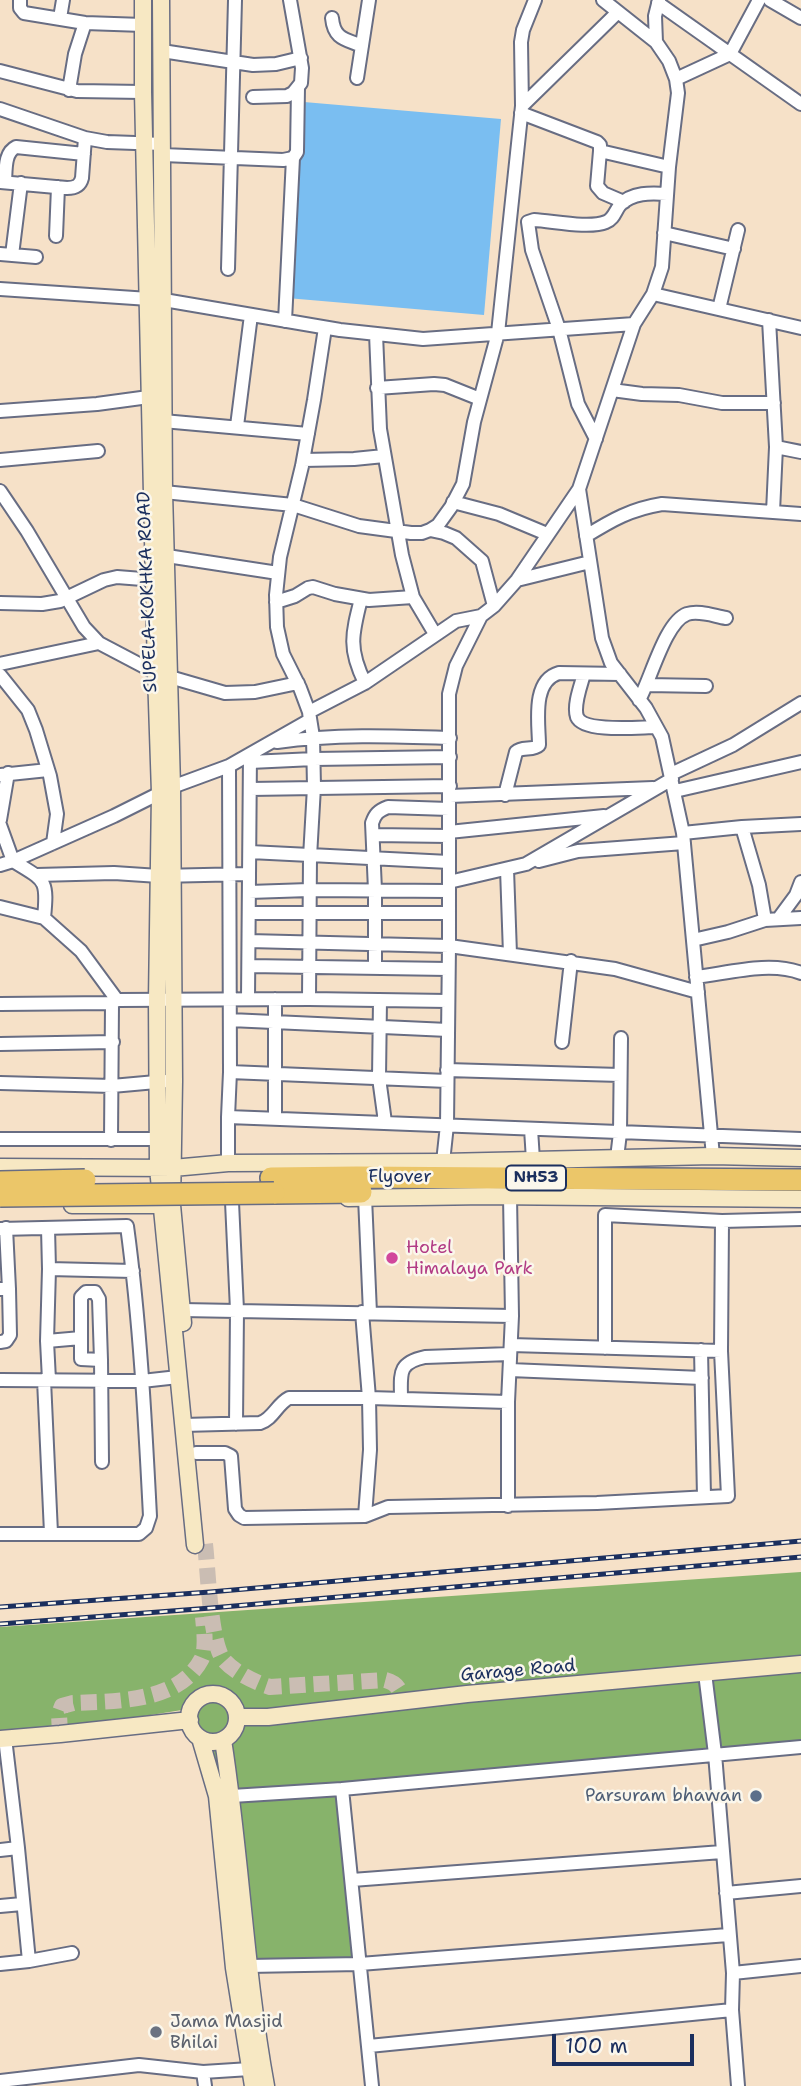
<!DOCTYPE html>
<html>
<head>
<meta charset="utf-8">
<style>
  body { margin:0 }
  #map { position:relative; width:801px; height:2086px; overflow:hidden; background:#f6e1c8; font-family:"Shantell Sans",sans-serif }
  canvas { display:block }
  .scale { position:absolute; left:552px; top:2034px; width:142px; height:32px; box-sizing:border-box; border:4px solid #1b2f5e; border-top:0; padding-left:9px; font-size:21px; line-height:24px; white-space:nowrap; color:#1b2f5e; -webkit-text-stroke:5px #fbf7ec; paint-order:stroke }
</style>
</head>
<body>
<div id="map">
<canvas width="801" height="2086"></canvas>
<div class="scale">100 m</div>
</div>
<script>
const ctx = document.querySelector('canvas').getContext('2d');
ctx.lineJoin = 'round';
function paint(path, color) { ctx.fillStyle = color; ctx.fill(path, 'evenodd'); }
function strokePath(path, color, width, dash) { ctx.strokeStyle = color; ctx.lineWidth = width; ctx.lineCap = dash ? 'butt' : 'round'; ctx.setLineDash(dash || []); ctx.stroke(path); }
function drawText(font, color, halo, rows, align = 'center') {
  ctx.font = font + ' "Shantell Sans",sans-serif'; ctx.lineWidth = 5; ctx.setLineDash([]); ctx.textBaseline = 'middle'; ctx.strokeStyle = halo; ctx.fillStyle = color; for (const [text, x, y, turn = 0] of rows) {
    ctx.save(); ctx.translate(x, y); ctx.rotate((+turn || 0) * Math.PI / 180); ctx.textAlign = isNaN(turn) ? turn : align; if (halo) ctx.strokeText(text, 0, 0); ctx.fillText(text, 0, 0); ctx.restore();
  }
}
paint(new Path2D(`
  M801,1572v175l-459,42 18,175 -112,2 -16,-170 -41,-85 -9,-1 -182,29v-112z`), '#87b36b');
paint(new Path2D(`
  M304,102l197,17 -17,196 -197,-17z`), '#7abef1');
strokePath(new Path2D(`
  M205,1544c3,25 5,97 18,115 9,12 33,24 47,28l115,-7c12,3 15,9 18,21
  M60,1734l-1,-20 3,-8 11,-3c41,-2 105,0 128,-43 6,-10 3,-31 2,-43`), '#cabdb3', 16, [16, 8]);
const street = new Path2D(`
  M20,0v8l4,5 61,10 58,2
  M603,0l53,42 13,19 7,18 2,14 -9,74 -7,100 -9,27
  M770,0l31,18
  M658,3l143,101
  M60,18l3,-18
  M332,18c2,21 13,21 30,28
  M656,42l-1,-26 4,-16
  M162,51l91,14 23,-1 25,-6
  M0,71l77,20 66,1
  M357,78l12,-78
  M676,79l54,-25 29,-54
  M69,90l6,-36 10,-31
  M253,97l34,-1 6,-3 8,-10 1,-15 -12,-68
  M522,106l96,-94
  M0,109l85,29 22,4 56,2
  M521,113l76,29 3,3v6
  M163,155l120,5 10,-2 4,-6 1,-64
  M0,182l67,6c8,0 13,-2 15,-10l3,-40
  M5,182c1,-12 -1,-29 11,-35l68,7
  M624,202l-21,-9 -6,-7 3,-35 69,16
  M664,233l70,16
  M56,236l2,-49
  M0,254l36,3
  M12,255l9,-72
  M228,269l7,-269
  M0,289l164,11 176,30 83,9 211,-15 19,-30 148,34
  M719,309l19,-79
  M769,320l7,127 -3,65
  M285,321l8,-163
  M376,334l4,95 22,126 11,42 22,37
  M377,388l57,-4 11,1 35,14
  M612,390l30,4 37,1 43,8h52
  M0,411l97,-7 59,-8
  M163,421l145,13
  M237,426l14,-111
  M596,439l-18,-35 -19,-75 -27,-79 -4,-28 6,-2c19,1 55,9 72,2 8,-3 9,-11 14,-17 12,-13 31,-12 47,-11
  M776,447l25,5
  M0,460l98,-9
  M303,460l51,-1 30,-3
  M579,489l23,149 9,25 35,45 16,29 21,96 30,323
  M0,491l27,40 57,96 15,16 57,30 69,20 30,-1 43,-9
  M164,492l129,13 66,21 52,7h11l8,-3 8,-5 13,-18 12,-23 11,-62 24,-89 24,-227 -1,-64 2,-12 12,-30
  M453,502l46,12 48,20
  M430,530l14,3 12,5 26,23 12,45
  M586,536c26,-16 45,-27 76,-32l139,10
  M167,556l111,17
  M517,580l73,-18
  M361,599c-9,35 -13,50 4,84
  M276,602l19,-6 13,-8 5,-1 22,7 34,6 44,-3
  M0,603l42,1 18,-3 44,-21 13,-3 38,3
  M0,664l99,-21
  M584,674c-3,11 -11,31 -7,43 7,16 63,10 79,10
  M0,675l28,35 8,20 14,46 7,38 -4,29
  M647,685l59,1
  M639,700c12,-21 26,-78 48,-86 12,-4 27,2 39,4
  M277,742c58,-8 114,-6 173,-4
  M250,762l64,-3 136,-2
  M671,774l62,-29 68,-42
  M0,775l48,-5
  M250,789l200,-3
  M675,791l126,-29
  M505,795l11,-43c6,-6 17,-1 23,-7 0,-21 -8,-64 20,-72l61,1
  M450,796l203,-8
  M0,820l8,-47
  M0,825l13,36 101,-45 58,-29 57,-21 81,-46 -1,-8 56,-29 91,-62 25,-5 13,-10 23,-26 62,-91 55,-165
  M742,827l17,58 6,35
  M449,832l155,-16
  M683,833l59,-6 59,-3
  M373,835l76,1
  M250,852l199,10
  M539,861l39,-10 106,-8
  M0,865l13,-4c32,20 35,17 31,57
  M507,869l3,85
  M37,875l77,-2 45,3 90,-2
  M449,882l77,-18 146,-85
  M249,892l60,-2 140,1
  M0,907l44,11 37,33 36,49 192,-1 139,2
  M249,913h200
  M779,918l17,-23 5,-13
  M693,940l35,-8 37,-12 36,-2
  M249,941l200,5 166,23 83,23
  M249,966l199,3
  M375,968v-78l-3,-67c3,-9 6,-12 16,-16l61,2
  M696,977c33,-4 74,-16 105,-4
  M248,999l2,-245
  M309,999l1,-142 4,-70 -1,-50 -4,-25 -9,-24 -17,-34 -6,-27 -1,-32 4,-38 22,-91 12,-66 11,-72
  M380,1000l-1,78 6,44
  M0,1004l112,-1
  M230,1020l218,10
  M562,1042l9,-81
  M0,1044l113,-2
  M447,1070l173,5
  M230,1072l217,9
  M0,1083l112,3 55,-5
  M228,1117l2,-45 -1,-306
  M275,1118v-119
  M531,1129l2,31
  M0,1139h159
  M111,1140l1,-137 5,-3
  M617,1158l3,-25 1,-95
  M443,1162l4,-37 2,-179v-252l7,-28 25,-50
  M228,1163v-46l573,22
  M365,1197l5,116
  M232,1202l5,108 -1,114
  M48,1228l1,41
  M0,1229l127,-3c13,96 18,193 23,290l-4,12 -7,6h-139
  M0,1289h9l-3,-61
  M182,1310l330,6 -2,-120
  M362,1312l7,86 1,52 -5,66
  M81,1338v-41l5,-5h9l4,7 2,61
  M47,1341l2,39
  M0,1342l6,-1 4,-6 -1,-46
  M511,1345l210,6 1,-130
  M605,1348v-133l117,6 79,-2
  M701,1350l3,147
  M510,1370l192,8
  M0,1380l142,1 36,-4
  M44,1380l7,153
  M401,1399c0,-25 -4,-36 24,-42l85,-3
  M183,1425l77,-2c13,-4 17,-19 29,-25h80l139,4
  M196,1453h29l6,3 4,53 4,6 5,3 121,-2 23,-9 209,-4 131,-7 -7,-145
  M102,1462l-1,-102 -20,-1v-21l-34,3 2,-72 84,2
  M508,1506v-104l4,-86
  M705,1673l10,81 18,219 -1,37 6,76
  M5,1738l13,110
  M342,1789l30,297
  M232,1796l110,-7 459,-42
  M0,1850l18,-2 11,113
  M352,1880l370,-28
  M726,1893l75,-7
  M0,1906l22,-2
  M0,1964l29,-3 43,-8
  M248,1966l112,-2 368,-29
  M733,1973l68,-7
  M369,2046l363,-36
  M203,2072l2,14
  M0,2081l139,-16 64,7 47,-3`);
const secondary = new Path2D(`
  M143,0v92l13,581 4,120 -3,207 1,168 37,377
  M161,0l3,492 8,295 2,294 -2,124 11,118
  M0,1167l173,1 55,-5 215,-1 270,-6 88,2
  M348,1198l140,-2 313,3
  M72,1205h97
  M189 1718a24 24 0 1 1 48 0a24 24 0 1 1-48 0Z
  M238,1717h30l199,-23 334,-30
  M200,1738l17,58 17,172 19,118
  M0,1739l60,-5 130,-14
  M223,1740c18,115 22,231 43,346`);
const highway = new Path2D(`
  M271,1178l86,-1 444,3
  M274,1193l87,-1`);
strokePath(street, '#686d83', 16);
strokePath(secondary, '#686d83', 19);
strokePath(highway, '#686d83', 24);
strokePath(street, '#fff', 12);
strokePath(secondary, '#f7e8c3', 16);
strokePath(highway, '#ebc669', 21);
const rail = new Path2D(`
  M0,1607l210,-15 591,-51
  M0,1624l211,-16 590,-51`);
strokePath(rail, '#1b2f5e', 5);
strokePath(rail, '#fbf7ec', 2.5, [8]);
const highwayBridge = new Path2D(`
  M0,1182l85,-2
  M0,1196l274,-3`);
strokePath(highwayBridge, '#686d83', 24, []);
strokePath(highwayBridge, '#ebc669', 21);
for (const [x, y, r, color] of [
  [392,1258,7,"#d1479c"],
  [756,1796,7,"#5c6f8a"],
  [156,2032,7,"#6b7280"]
]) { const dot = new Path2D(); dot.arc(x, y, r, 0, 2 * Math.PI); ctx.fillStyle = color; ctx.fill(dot); strokePath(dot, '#fbf7ec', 2.5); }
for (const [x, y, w] of [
  [536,1178,60]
]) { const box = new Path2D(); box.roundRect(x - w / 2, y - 12.5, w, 25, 5); ctx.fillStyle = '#fbf7ec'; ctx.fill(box); strokePath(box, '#1b2f5e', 2); }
drawText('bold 16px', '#1b2f5e', null, [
  ["NH53",536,1178]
]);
drawText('18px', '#1b2f5e', '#fbf7ec', [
  ["SUPELA-KOKHKA ROAD",148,592,-92],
  ["Flyover",400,1177],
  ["Garage Road",518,1671,-5]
]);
drawText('18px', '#b23c85', '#fbf7ec', [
  ["Hotel",406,1248],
  ["Himalaya Park",406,1269]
], 'left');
drawText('18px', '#4e5e75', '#fbf7ec', [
  ["Parsuram bhawan",742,1796]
], 'right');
drawText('18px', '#5b616d', '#fbf7ec', [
  ["Jama Masjid",170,2022],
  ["Bhilai",170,2043]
], 'left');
</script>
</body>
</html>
